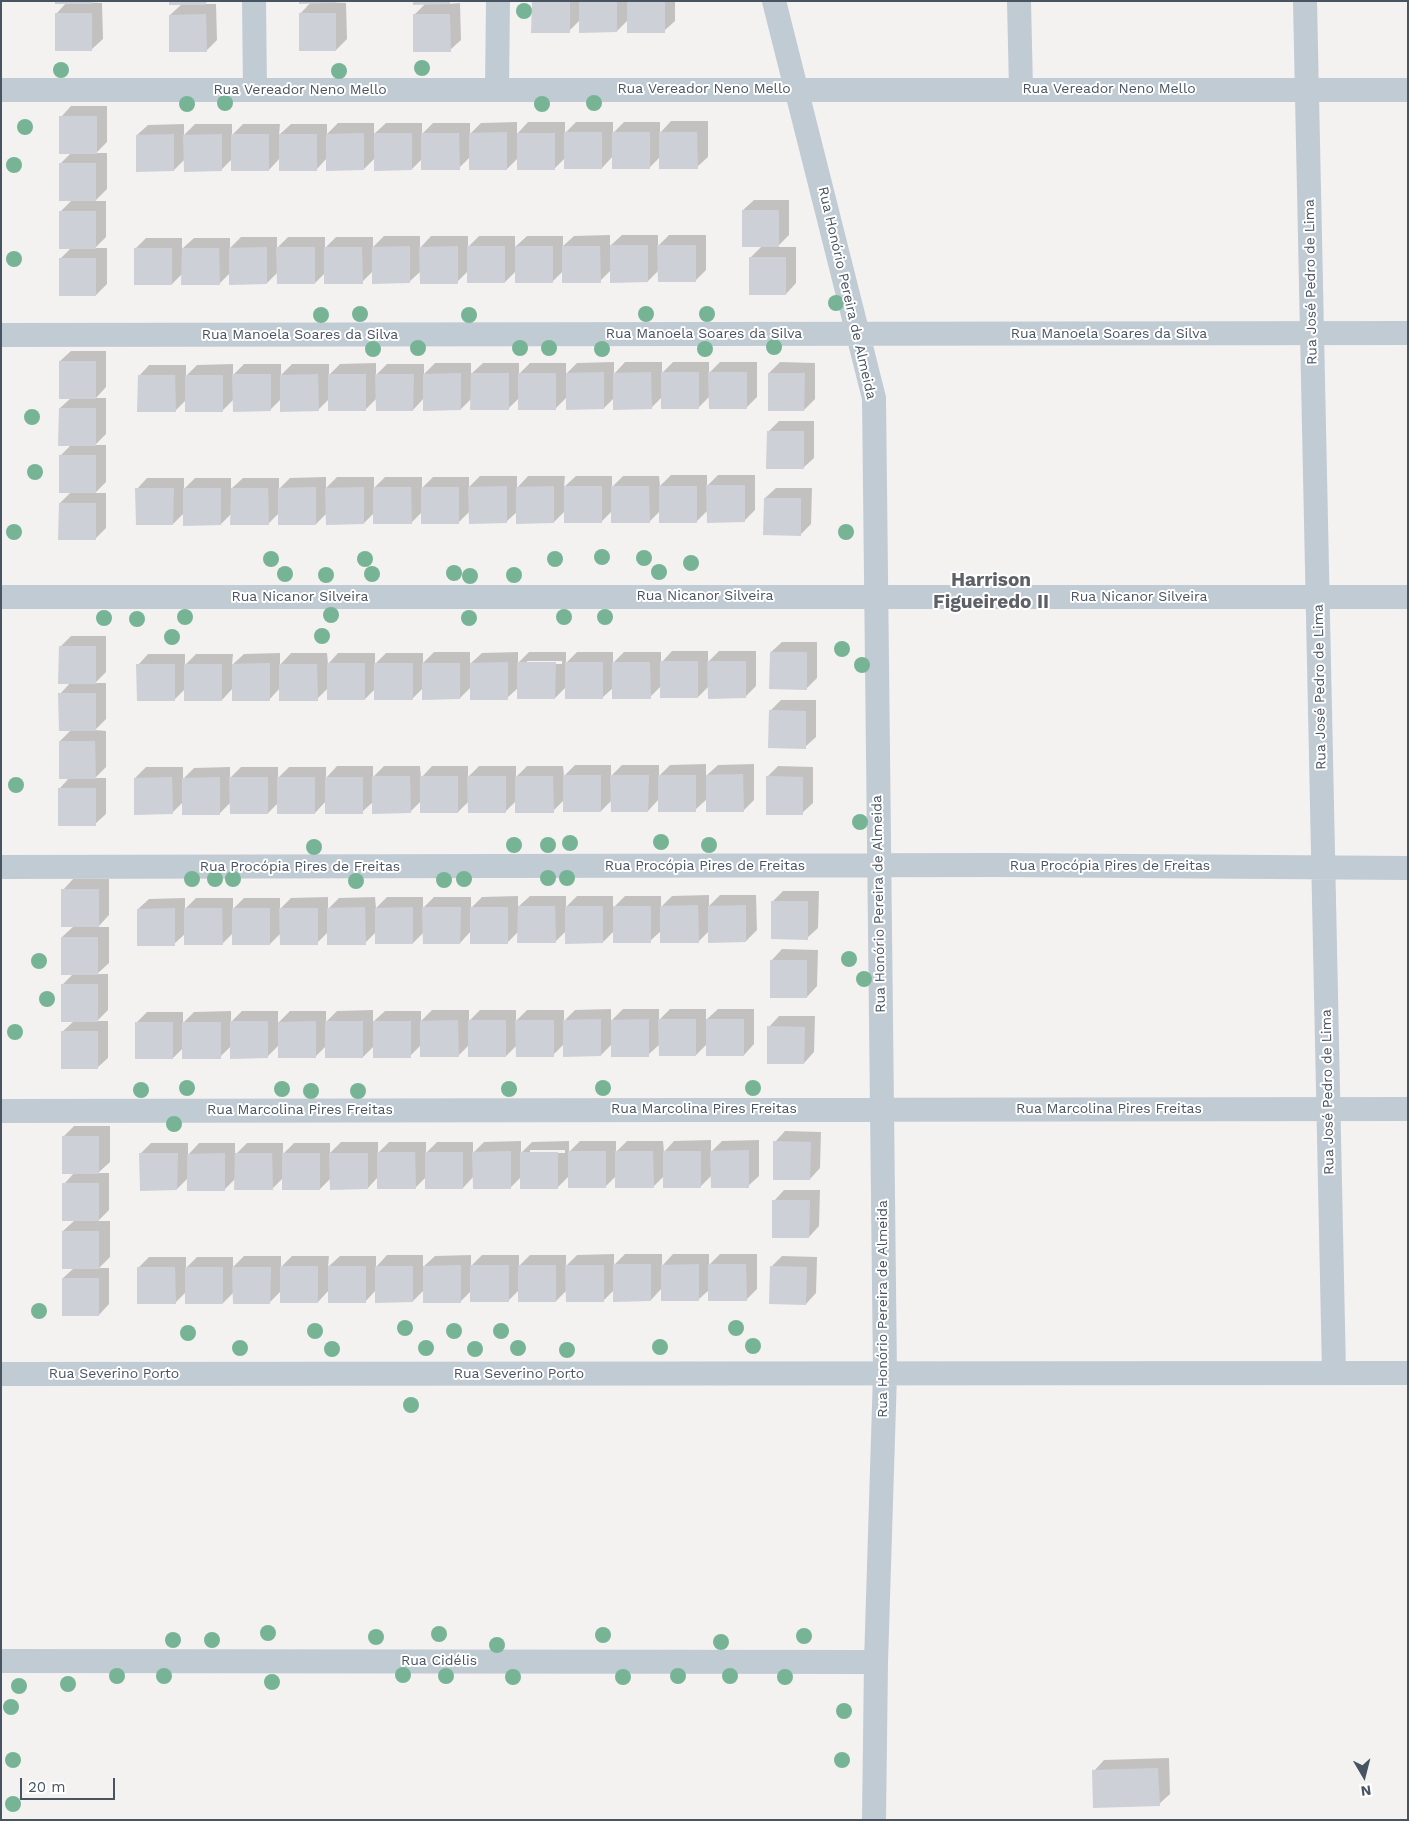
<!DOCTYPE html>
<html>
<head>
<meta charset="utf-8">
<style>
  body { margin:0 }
  #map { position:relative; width:1409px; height:1821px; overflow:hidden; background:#f4f1f1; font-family:"Work Sans",sans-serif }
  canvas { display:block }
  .frame { position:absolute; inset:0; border:2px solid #485461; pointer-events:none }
  .north { position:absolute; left:1339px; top:1751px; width:50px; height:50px; -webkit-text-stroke:4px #fff; paint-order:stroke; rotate:172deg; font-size:14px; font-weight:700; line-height:20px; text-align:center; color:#485461 }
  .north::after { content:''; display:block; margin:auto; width:18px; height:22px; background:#485461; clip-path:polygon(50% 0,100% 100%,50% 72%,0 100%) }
  .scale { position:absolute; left:20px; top:1778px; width:95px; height:22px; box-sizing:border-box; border:2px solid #485461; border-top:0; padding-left:6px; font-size:15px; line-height:18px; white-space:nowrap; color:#485461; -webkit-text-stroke:4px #fff; paint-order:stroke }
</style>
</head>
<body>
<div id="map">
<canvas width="1409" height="1821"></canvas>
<div class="frame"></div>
<div class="north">N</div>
<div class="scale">20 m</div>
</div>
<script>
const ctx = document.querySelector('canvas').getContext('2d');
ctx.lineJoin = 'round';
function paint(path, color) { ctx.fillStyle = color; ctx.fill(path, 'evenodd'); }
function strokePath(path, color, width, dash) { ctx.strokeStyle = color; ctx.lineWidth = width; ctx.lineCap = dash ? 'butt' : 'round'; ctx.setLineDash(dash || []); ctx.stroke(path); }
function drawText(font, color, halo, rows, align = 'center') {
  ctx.font = font + ' "Work Sans",sans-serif'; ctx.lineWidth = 4; ctx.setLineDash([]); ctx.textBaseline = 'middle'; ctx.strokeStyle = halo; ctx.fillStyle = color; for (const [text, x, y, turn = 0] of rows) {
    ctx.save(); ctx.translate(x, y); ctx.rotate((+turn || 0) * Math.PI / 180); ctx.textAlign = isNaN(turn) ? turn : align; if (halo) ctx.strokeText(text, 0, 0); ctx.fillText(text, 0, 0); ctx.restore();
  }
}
paint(new Path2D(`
  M56,1l46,2 1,36 -11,10 -36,-35 11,-12z
  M170,1h38l-3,3h11l1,36 -11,11 -36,-36 12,-11z
  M300,1l46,2 1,36 -11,11 -36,-36 11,-12z
  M414,1h37l-2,3 11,-1 1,37 -11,10 -36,-35 12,-12z
  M533,1h142v20l-11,10 -36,-11 -11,11 -37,-11 -11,11z
  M71,106h36v36l-11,11h11v36l-12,12h11v36l-11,11h12v36l-11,11 -36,-36 12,-12 -11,-36 11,-11 -12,-36 11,-11 -10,-36z
  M671,121h37v36l-11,10 -36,-11 -12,12 -36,-12 -11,12 -36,-11 -11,11 -37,-10 -11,11 -37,-12 -11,11 -36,-10 -11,11 -37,-11 -11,11 -37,-11 -11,12 -36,-12 -11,12 -37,-11 -11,11 -36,-11 -11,11 -37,-35 11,-10 36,-1v11l11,-11h37v11l11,-11h37l-1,11 12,-11h36v10l11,-11h36v11l12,-11h36v11l11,-11h37v11l11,-11 36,-1v12l11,-12h37v11l11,-11h37v11l11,-11h36v11z
  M754,200h35v35l-12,12h19v36l-10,11 -36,-36 12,-12 -19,-36z
  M610,235v11l12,-11h36v11l11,-11h37v35l-11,11 -36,-11 -11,11 -37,-11 -11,11 -37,-10 -11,11 -36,-11 -11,11 -37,-11 -11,11 -36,-11 -12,11 -36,-11 -11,11 -36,-10 -11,11 -37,-11 -11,11 -37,-10 -11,11 -36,-11 -11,11 -37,-35 11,-11h36v11l12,-11h36v10l11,-11h36v11l11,-11h37v11l11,-11h37v10l11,-11h36v12l11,-12h37v11l11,-11h36v11l12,-11h36v10l11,-10z
  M71,351h35v36l-10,11h10v36l-11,11h11v37l-11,11h11v35l-11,11 -35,-36 11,-11 -11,-36 11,-11 -11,-37 11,-10 -11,-37z
  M614,362v12l11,-12h37v11l11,-11h36v11l11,-11h37v35l-11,11 -36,-12 -12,12 -36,-11 -11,11 -36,-11 -11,11 -37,-11 -11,11 -37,-10 -11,11 -36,-11 -11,11 -37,-11 -11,12 -36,-12 -12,12 -36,-11 -11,11 -37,-11 -11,11 -36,-11 -11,11 -37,-10 -11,11 -36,-35 10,-11h37v11l11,-11 36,-1v11l11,-11h37v11l11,-11h37v11l11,-11 36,-1v12l11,-11h37v10l11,-11h36v11l12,-11h36v11l11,-11h36v11l11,-11z
  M780,362l35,1v36l-11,11 -35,-37z
  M779,421h35v37l-11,10 -35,-36z
  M671,475h36v11l11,-11h37v35l-11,11 -36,-11 -11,11 -37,-10 -11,11 -37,-11 -11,11 -36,-11 -11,11 -36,-11 -12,11 -36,-11 -11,11 -37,-10 -11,11 -36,-11 -11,11 -37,-10 -11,11 -37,-11 -11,11 -36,-11 -11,11 -37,-11 -11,11 -36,-35 10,-11h37v11l11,-11h36v11l12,-11h36v11l11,-11 36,-1v11l11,-11h37v11l11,-11h37v11l11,-11h36v10l11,-11h37v12l11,-12h37l-1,11 12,-11h36v11l11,-11h36l1,10z
  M776,488h36l-1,36 -11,11 -35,-37z
  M71,636h35v36l-11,11h11v36l-11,11 11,1v36l-11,11h11v36l-11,10 -35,-36 10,-11 -10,-36 11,-11 -11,-36 11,-12 -11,-35z
  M782,642h35v36l-11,11 -35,-37z
  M672,651h36v11l11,-11h37v35l-11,11 -36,-11 -11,11 -37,-11 -11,11 -36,-10 -12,11 -36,-11 -11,11 -36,-11 -12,11 -36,-11 -11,11 -37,-10 -11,11 -36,-11 -11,11 -37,-11 -11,11 -37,-11 -11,12 -36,-12 -11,12 -36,-12 -12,12 -36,-35 10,-11h37v11l11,-11h37l-1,11 12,-11 36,-1v12l11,-12h36l1,11 10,-11h37v11l11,-11h37v10l11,-11h36v12l12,-11 36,-1v11l11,-11h37v11l11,-11h36v11l11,-11h37v11zM527,661h35v3h-35z
  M781,700h35v37l-11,10 -35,-36z
  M706,764v12l12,-11 36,-1v36l-11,11 -36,-12 -12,11 -36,-11 -11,12 -36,-11 -11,11 -37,-11 -11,11 -37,-10 -11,11 -36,-11 -11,11 -37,-11 -11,11 -36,-11 -12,11 -36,-11 -11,12 -36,-11 -11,11 -37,-11 -11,11 -37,-11 -11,11 -37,-35 11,-11h37v12l11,-11 36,-1v11l11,-11h37v11l11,-11h37v11l11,-12h36v11l11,-11h36l1,12 11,-12h36v11l11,-11h37v11l11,-11h36l1,10 11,-11h36v11l11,-11h37v11l11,-11z
  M778,766l35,1v36l-11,10 -35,-36z
  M73,879h36v36l-11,12h11v36l-12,11h11v36l-11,11h11v37l-11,10 -35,-36 12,-11 -12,-36 11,-11 -11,-37 12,-11 -11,-36z
  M783,891h36l-1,37 -11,10 -35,-36z
  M709,895v11l11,-11h36l1,35 -11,11 -37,-10 -11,11 -36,-12 -12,11 -36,-10 -11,11 -37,-11 -11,11 -36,-11 -11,11 -37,-11 -11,12 -36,-11 -11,11 -37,-11 -11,11 -37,-11 -11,11 -36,-10 -11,11 -37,-11 -11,11 -36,-11 -12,11 -36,-35 11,-10 36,-1v11l11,-11h37v11l11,-11h36v11l11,-11 37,-1v12l11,-11 36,-1 1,11 11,-11h36v11l11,-11h37v11l11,-11 36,-1v11l12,-11h36v11l11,-11h36v12l12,-12h36v11l11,-11z
  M782,949l36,1 -1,36 -10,11 -35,-37z
  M611,1009v12l12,-12h36v11l11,-11h36v11l12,-11h36v35l-10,11 -37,-11 -11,11 -36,-11 -12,11 -36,-11 -11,11 -37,-11 -11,11 -36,-10 -11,11 -37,-11 -11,11 -37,-11 -11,11 -36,-10 -11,11 -37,-11 -11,11 -36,-12 -12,12 -36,-11 -11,11 -36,-10 -11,11 -37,-35 11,-11h36v11l11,-11 37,-1v11l11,-11h36v12l12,-12h36v11l11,-11 36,-1v12l12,-11h36v10l11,-11h37v11l11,-11h36v11l11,-11h37v11l11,-11z
  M779,1016h36l-1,36 -10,11 -35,-36z
  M74,1126h36v36l-12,11h11v37l-11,11h12v36l-11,11h10v36l-10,11 -36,-37 11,-10 -11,-37 12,-11 -11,-36 10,-11 -11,-36z
  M785,1131l36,1 -1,36 -10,11 -35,-37z
  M711,1140v12l11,-11 37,-1v36l-11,10 -36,-11 -11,11 -37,-10 -11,11 -37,-11 -11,11 -36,-11 -11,11 -36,-11 -12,12 -36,-12 -11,12 -37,-11 -11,11 -37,-11 -10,11 -37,-10 -11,11 -37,-11 -11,11 -36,-11 -11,11 -37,-11 -11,11 -37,-35 11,-11h37v12l11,-12h36v12l12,-12h36v11l11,-11h36v10l11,-11h37v11l11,-11h37v11l11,-11h36v11l11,-11 37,-1v12l11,-11 37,-1v11l11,-11h36v11l11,-11h36l1,11 10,-11zM530,1150h35v3h-35z
  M784,1190h36l-1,36 -10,11 -35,-36z
  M614,1254v11l11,-11h37v12l11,-12h36v11l11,-11h37v35l-11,11 -36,-11 -12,11 -36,-12 -11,12 -36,-11 -11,11 -37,-10 -11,11 -37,-11 -11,11 -36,-11 -11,11 -37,-11 -11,11 -37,-11 -11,12 -36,-12 -11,12 -37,-11 -11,11 -36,-10 -11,11 -37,-11 -11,11 -37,-35 11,-11h37v11l11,-11h36v10l11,-11h37v11l11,-11h37l-1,11 12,-11h36v11l11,-12h36v12l12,-11 36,-1v11l11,-11h37v11l11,-11h36v11l11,-11z
  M782,1256l35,1 -1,36 -10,11 -35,-37z
  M1169,1758l1,36 -11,10 -65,-33 10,-11z`), '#0003');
paint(new Path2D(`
  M55,1h37v3h-37z
  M169,1h37v4h-37z
  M299,1h37v2l-37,1z
  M413,1h37v3l-37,1z
  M532,1h38v32h-39z
  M579,1h38v31l-38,1z
  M627,1h38v32h-38z
  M55,13h37v38h-37z
  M299,13h37v38h-37z
  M206,14l1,38h-38v-37z
  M413,14h37l1,38h-38z
  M59,116h38v38h-38z
  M507,132v38h-38v-37z
  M564,132h38v37h-38z
  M612,132h38v37h-38z
  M659,132h38l1,37h-39z
  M364,133v37l-38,1v-37z
  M374,133h38v37l-38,1z
  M421,133h38l1,37h-39z
  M517,133h38v37h-38z
  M174,134v37l-38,1v-37z
  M222,134v37l-38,1 -1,-37z
  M231,134h38v37h-38z
  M279,134h38v37h-38z
  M59,163h37v38h-37z
  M742,210h37v37h-37z
  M59,211h37v38h-37z
  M610,245h38v37l-38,1z
  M657,245h39v37h-38z
  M410,246v37l-38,1v-37z
  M458,246v38h-38l-1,-37z
  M467,246h38v37h-38z
  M515,246h38v37h-38z
  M562,246h38l1,37h-39z
  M267,247v37l-38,1v-37z
  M276,247h39v37h-38z
  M324,247h38l1,37h-39z
  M134,248h38v37h-38z
  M182,248h37l1,37h-39z
  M749,257h37v38h-37z
  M59,258h37v38h-37z
  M59,361h37v38h-37z
  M604,372v37l-38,1v-37z
  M651,372l1,37 -39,1v-37z
  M661,372h38v37h-38z
  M708,372h39v37h-38z
  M461,373v37l-38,1v-37z
  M471,373h38v37h-39z
  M518,373h38v37h-38z
  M768,373h37l-1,38h-36z
  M232,374h39v37l-38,1z
  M318,374l1,37 -39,1v-37z
  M328,374h38v37h-38z
  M375,374h39l-1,37h-37z
  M138,375h37l1,37h-39z
  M185,375h38v37h-38z
  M59,408h37v38h-38z
  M767,431h37v38h-38z
  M59,455h37v38h-37z
  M706,485h39v37l-38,1z
  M507,486v37l-38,1 -1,-37z
  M554,486v37l-38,1v-37z
  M564,486h38v37h-38z
  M611,486h38l1,37h-39z
  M659,486h38v37h-38z
  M316,487v38h-38v-37z
  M364,487v37l-38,1 -1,-37z
  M373,487h38l1,37h-39z
  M421,487h38v37h-38z
  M135,488h39l-1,37h-37z
  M183,488h38v37l-38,1z
  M231,488h37l1,37h-39z
  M764,498h37v38l-38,-1z
  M59,503h37v37h-38z
  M59,646h37v38h-38z
  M770,652h37v38l-38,-1z
  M660,661h38v37h-38z
  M707,661h39v37l-38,1z
  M508,662v38h-38v-37z
  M517,662h39l-1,37h-38z
  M565,662h38v37h-38z
  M612,662h38l1,37h-39z
  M270,663v38h-38v-37z
  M327,663h38v37h-38z
  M374,663h39v37h-39z
  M422,663h38v36l-38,1z
  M136,664h39v37h-38z
  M184,664h38v37h-38z
  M279,664h38l1,37h-39z
  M58,693h38v38h-37z
  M769,710l37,1v38l-38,-1z
  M59,741h36l1,38h-37z
  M743,774l1,38h-38v-37z
  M563,775h38v37h-38z
  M610,775h39l-1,37h-37z
  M658,775h38v37h-38z
  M372,776h38l1,37 -39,1z
  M420,776h38v37h-38z
  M467,776h39v37h-38z
  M515,776h38l1,37h-39z
  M766,776l37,1v38h-37z
  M172,777l1,37 -39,1v-37z
  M220,777v38h-38v-37z
  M229,777h39v37h-38z
  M277,777h38v37h-38z
  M325,777h38v37h-38z
  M58,788h38v38h-38z
  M61,889h38v38h-38z
  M771,901h37v39l-37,-1z
  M698,905l1,38h-39v-37z
  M746,905v37l-38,1v-37z
  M518,906h37l1,37h-39z
  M565,906h38v37l-38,1z
  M613,906h38v37h-38z
  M365,907l1,38h-39v-37z
  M413,907v37h-38v-36z
  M422,907h39l-1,37h-37z
  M470,907h38v37h-38z
  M175,908v38h-38v-37z
  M184,908h38l1,37h-39z
  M232,908h38v37h-38z
  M279,908h39v37h-38z
  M61,937h37v38h-37z
  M770,960h37v38h-37z
  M61,984h37v38h-37z
  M601,1019v37l-38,1v-37z
  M649,1019v38h-38v-37z
  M658,1019h38v37h-37z
  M706,1019h38v37h-38z
  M458,1020l1,37h-39v-36z
  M468,1020h38v37h-38z
  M515,1020h39v37h-38z
  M230,1021h38v37l-38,1z
  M316,1021v37h-38v-36z
  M325,1021h38v37h-38z
  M373,1021h38v37h-38z
  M135,1022h38v37h-38z
  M182,1022h39v37h-39z
  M767,1026l38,1 -1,37h-37z
  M61,1031h37v38h-37z
  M62,1136h37v38h-37z
  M773,1141l38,1 -1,38h-37z
  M749,1150v38h-38l-1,-37z
  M511,1151v38h-38l-1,-37z
  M568,1151h38v37h-38z
  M615,1151h38l1,37h-39z
  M663,1151h38v37h-38z
  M377,1152h38l1,37h-39z
  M425,1152h38v37h-38z
  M520,1152h38v37h-38z
  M139,1153h39l-1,37 -37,1z
  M225,1153v38h-38v-37z
  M235,1153h37l1,37h-39z
  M282,1153h38v37h-38z
  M329,1153h39v36l-38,1z
  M62,1183h37v38h-37z
  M772,1200h38l-1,38h-37z
  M62,1231h37v38h-37z
  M613,1264h38v37l-38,1z
  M699,1264v37h-38v-36z
  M708,1264h38l1,37h-39z
  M461,1265v38h-38v-37z
  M470,1265h39v37h-39z
  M518,1265h38v37h-38z
  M565,1265h39v37h-38z
  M280,1266h38v37h-38z
  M328,1266h38v37h-38z
  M375,1266h38v36l-38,1z
  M770,1266l37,1 -1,38 -37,-1z
  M137,1267h38l1,37h-39z
  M185,1267h38v37h-38z
  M232,1267h39l-1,37h-37z
  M62,1278h37v38h-37z
  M1158,1768l2,38 -67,2 -1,-38z`), '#cdd0d6');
strokePath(new Path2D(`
  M254,1l1,89
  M774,1l100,397 11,976 -9,288 -2,158
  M1019,1l2,88
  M1305,1l29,1372
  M497,89l1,-88
  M1,90h1407
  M1,335l1407,-2
  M1,597h1407
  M1,867l996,-2 411,3
  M1,1111l1407,-2
  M1,1374l1407,-1
  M1,1661l875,1`), '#c1cbd4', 24);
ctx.fillStyle = '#77b496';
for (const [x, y] of [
  [524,11],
  [422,68],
  [61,70],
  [339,71],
  [225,103],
  [594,103],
  [187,104],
  [542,104],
  [25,127],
  [14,165],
  [14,259],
  [836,303],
  [360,314],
  [646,314],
  [707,314],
  [321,315],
  [469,315],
  [774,347],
  [418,348],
  [520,348],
  [549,348],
  [373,349],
  [602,349],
  [705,349],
  [32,417],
  [35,472],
  [14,532],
  [846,532],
  [602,557],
  [644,558],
  [271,559],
  [365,559],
  [555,559],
  [691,563],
  [659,572],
  [454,573],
  [285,574],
  [372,574],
  [326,575],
  [514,575],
  [470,576],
  [331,615],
  [185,617],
  [564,617],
  [605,617],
  [104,618],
  [469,618],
  [137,619],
  [322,636],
  [172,637],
  [842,649],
  [862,665],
  [16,785],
  [860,822],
  [661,842],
  [570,843],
  [514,845],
  [548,845],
  [709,845],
  [314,847],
  [548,878],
  [567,878],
  [192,879],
  [215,879],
  [233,879],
  [464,879],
  [444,880],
  [356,881],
  [849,959],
  [39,961],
  [864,979],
  [47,999],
  [15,1032],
  [187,1088],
  [603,1088],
  [753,1088],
  [282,1089],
  [509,1089],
  [141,1090],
  [311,1091],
  [358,1091],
  [174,1124],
  [39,1311],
  [405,1328],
  [736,1328],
  [315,1331],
  [454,1331],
  [501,1331],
  [188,1333],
  [753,1346],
  [660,1347],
  [240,1348],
  [426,1348],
  [518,1348],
  [332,1349],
  [475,1349],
  [567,1350],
  [411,1405],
  [268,1633],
  [439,1634],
  [603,1635],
  [804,1636],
  [376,1637],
  [173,1640],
  [212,1640],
  [721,1642],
  [497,1645],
  [403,1675],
  [117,1676],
  [164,1676],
  [446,1676],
  [678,1676],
  [730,1676],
  [513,1677],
  [623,1677],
  [785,1677],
  [272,1682],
  [68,1684],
  [19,1686],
  [11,1707],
  [844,1711],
  [13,1760],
  [842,1760],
  [13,1804]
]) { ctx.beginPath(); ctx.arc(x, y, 8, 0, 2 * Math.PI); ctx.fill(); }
drawText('14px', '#485461', '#fff', [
  ["Rua Vereador Neno Mello",704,89],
  ["Rua Vereador Neno Mello",1109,89],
  ["Rua Vereador Neno Mello",300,90],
  ["Rua José Pedro de Lima",1311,282,-91],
  ["Rua Honório Pereira de Almeida",847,293,77],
  ["Rua Manoela Soares da Silva",704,334],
  ["Rua Manoela Soares da Silva",1109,334],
  ["Rua Manoela Soares da Silva",300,335],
  ["Rua Nicanor Silveira",705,596],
  ["Rua Nicanor Silveira",300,597],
  ["Rua Nicanor Silveira",1139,597],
  ["Rua José Pedro de Lima",1320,687,-91],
  ["Rua Procópia Pires de Freitas",705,866],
  ["Rua Procópia Pires de Freitas",1110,866],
  ["Rua Procópia Pires de Freitas",300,867],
  ["Rua Honório Pereira de Almeida",879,904,-91],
  ["Rua José Pedro de Lima",1328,1092,-91],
  ["Rua Marcolina Pires Freitas",704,1109],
  ["Rua Marcolina Pires Freitas",1109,1109],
  ["Rua Marcolina Pires Freitas",300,1110],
  ["Rua Honório Pereira de Almeida",883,1309,-90],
  ["Rua Severino Porto",114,1374],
  ["Rua Severino Porto",519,1374],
  ["Rua Cidélis",439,1661]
]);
drawText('bold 19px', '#5d6167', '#fff', [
  ["Harrison",991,580],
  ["Figueiredo II",991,602]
]);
</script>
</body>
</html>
